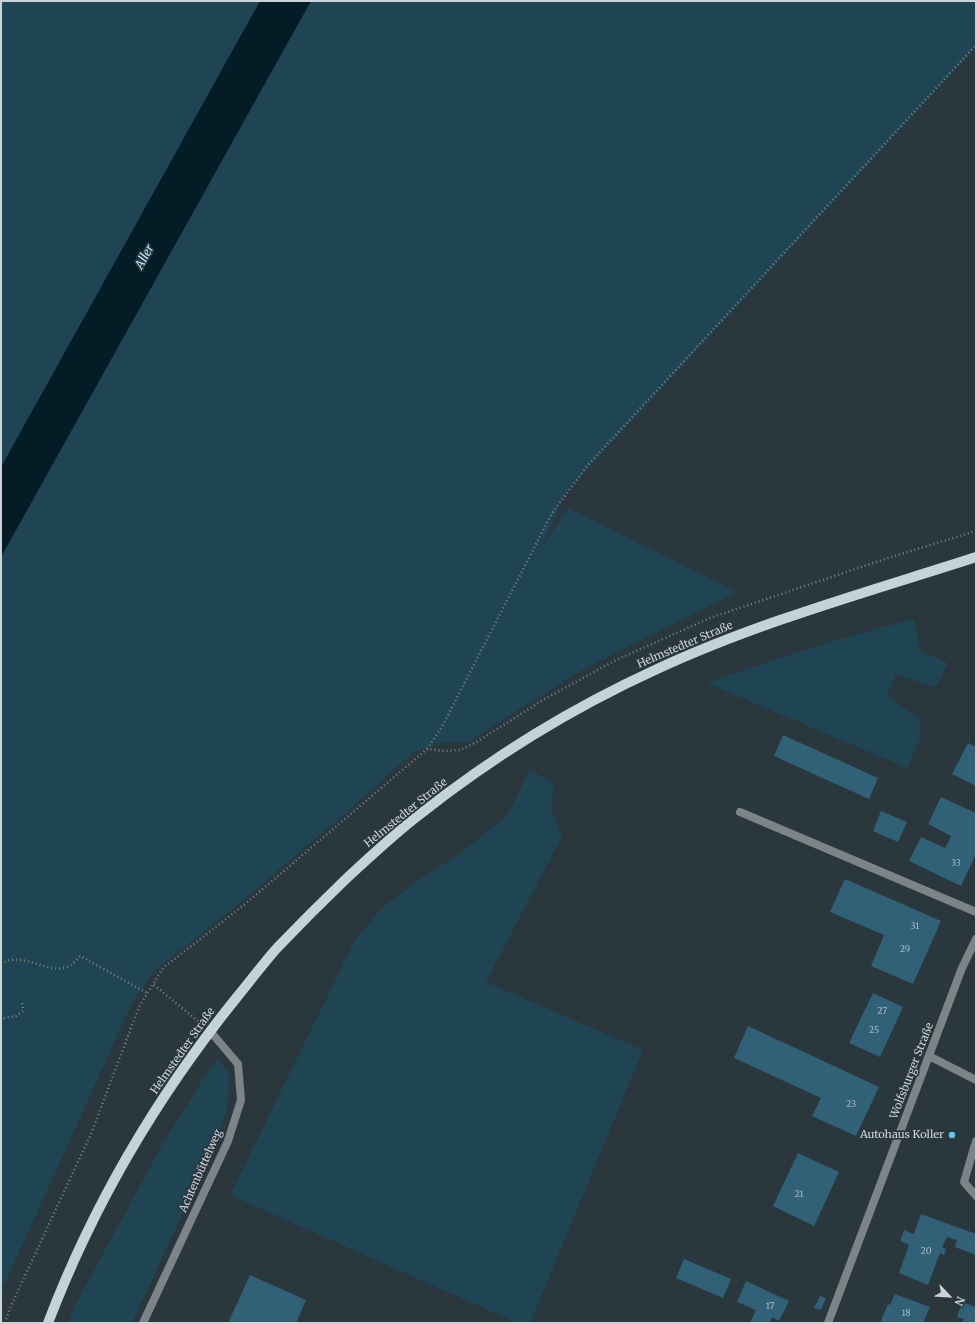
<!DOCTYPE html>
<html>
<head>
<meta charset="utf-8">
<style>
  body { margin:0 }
  #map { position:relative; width:977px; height:1324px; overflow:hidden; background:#2a373d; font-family:Merriweather,serif }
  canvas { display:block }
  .frame { position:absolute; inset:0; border:2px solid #ccd4d8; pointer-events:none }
  .north { position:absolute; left:929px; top:1276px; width:40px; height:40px; -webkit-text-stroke:3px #2a373d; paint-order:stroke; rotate:115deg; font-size:11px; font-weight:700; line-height:16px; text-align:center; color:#ccd4d8 }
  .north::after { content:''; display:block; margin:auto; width:14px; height:18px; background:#ccd4d8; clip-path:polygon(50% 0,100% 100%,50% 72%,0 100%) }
</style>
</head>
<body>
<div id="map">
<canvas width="977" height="1324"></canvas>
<div class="frame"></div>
<div class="north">N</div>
</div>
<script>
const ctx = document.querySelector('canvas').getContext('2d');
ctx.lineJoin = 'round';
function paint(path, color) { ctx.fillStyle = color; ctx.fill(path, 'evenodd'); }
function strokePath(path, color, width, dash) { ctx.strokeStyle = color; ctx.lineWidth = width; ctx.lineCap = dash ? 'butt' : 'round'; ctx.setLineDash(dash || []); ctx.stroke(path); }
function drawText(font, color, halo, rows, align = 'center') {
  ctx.font = font + ' Merriweather,serif'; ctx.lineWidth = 3.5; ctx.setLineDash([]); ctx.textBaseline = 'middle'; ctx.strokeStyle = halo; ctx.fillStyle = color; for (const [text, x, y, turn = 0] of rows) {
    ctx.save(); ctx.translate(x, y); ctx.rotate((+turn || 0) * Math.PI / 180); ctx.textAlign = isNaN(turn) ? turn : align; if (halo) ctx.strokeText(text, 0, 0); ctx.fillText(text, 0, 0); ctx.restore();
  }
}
paint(new Path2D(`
  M1,1h975v46l-411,446 -24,56 27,-41 169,84 -160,81 -109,69h-22l-31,9 -67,60 -118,100 -76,60 -22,32 -131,289z
  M914,619l6,32 28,12 -12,24 -40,-12 -9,20 32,24 2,18 -14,31 -200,-85c68,-24 137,-47 207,-64z
  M530,769l23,15 -1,27 10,25 -76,146 157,68 -113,273h-13l-287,-128 125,-255 28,-33 38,-29 34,-21 52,-41z
  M218,1058l11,16 -1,31 -10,32 -86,186h-64l6,-16 88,-162 43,-69z`), '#1f4454');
paint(new Path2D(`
  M260,1h51l-310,556v-90z`), '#031c26');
paint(new Path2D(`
  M783,735l95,43 -9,21 -95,-43z
  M968,743l8,4v39l-24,-12z
  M941,797l35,16v41l-15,32 -52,-25 12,-24 24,11 3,-5 3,-7 -23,-12z
  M881,811l26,11 -9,20 -25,-11z
  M845,879l96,42 -28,63 -42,-18 13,-31 -54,-23z
  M873,993l30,14 -23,50 -31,-14z
  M748,1026l131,61 -23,49 -44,-20 9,-18 -87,-40z
  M798,1153l41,19 -25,54 -41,-20z
  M921,1214l55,20v21l-21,-8 2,-7 -10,-3 -5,10 4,2 -2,6 -4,-2 -12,32 -29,-12 10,-28 -9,-4 4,-11 10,4z
  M684,1259l47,20 -8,19 -47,-20z
  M250,1275l56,25 -10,23h-68z
  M746,1281l43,20 -10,20 -7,-4 -3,6h-19l6,-13 -19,-8z
  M895,1294l35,13 -7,16h-43l8,-19 2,1z
  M820,1296l6,2 -5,12 -7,-2z
  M962,1302l14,5v16h-14l2,-4 -7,-2z`), '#306176');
strokePath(new Path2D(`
  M427,749l16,-24 109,-212 36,-48 388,-420
  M1,964c22,-15 49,14 70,1 3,-2 6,-6 9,-9l67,37
  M154,985l44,36
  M1,1015l3,3 12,-2 7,-5v-5l-2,-5
  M5,1323l5,-15 81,-174 48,-127 24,-39 81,-63 183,-156 18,2 15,-1 15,-7 68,-43 71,-39 96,-43 175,-59 91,-28`), '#7a8489', 2.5, [1, 3]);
strokePath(new Path2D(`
  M740,812l236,100
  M929,1056l47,24
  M976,1141l-12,41 12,14`), '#7d8487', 8);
strokePath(new Path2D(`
  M143,1323l85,-182 13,-41 -3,-36 -28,-33
  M828,1323l134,-355 14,-29`), '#7d8487', 8);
strokePath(new Path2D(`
  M48,1323c45,-118 110,-228 189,-326 13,-16 26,-33 40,-49 23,-24 47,-48 71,-71 23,-21 46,-43 71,-62 72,-57 153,-107 236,-145 103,-48 213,-78 321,-113`), '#c4d2d9', 10);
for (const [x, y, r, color] of [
  [952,1135,4,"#64c5ee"]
]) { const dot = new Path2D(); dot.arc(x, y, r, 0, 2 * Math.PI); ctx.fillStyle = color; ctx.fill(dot); strokePath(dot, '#2a373d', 1.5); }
drawText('9px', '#a5b7c0', null, [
  ["33",956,863],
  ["31",915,926],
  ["29",905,949],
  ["27",882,1011],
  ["25",874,1030],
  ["23",851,1104],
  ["21",799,1194],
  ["20",926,1251],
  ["17",770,1306],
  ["18",906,1313]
]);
drawText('11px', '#ccd4d8', '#2a373d', [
  ["Helmstedter Straße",685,645,-23],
  ["Helmstedter Straße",406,813,-39],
  ["Helmstedter Straße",183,1051,-55],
  ["Wolfsburger Straße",912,1071,-69],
  ["Achtenbüttelweg",201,1171,-66]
]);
drawText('11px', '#ccd4d8', '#2a373d', [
  ["Autohaus Koller",944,1135]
], 'right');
drawText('italic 12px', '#b9e7fc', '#2a373d', [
  ["Aller",145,257,-61]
]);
</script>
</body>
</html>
